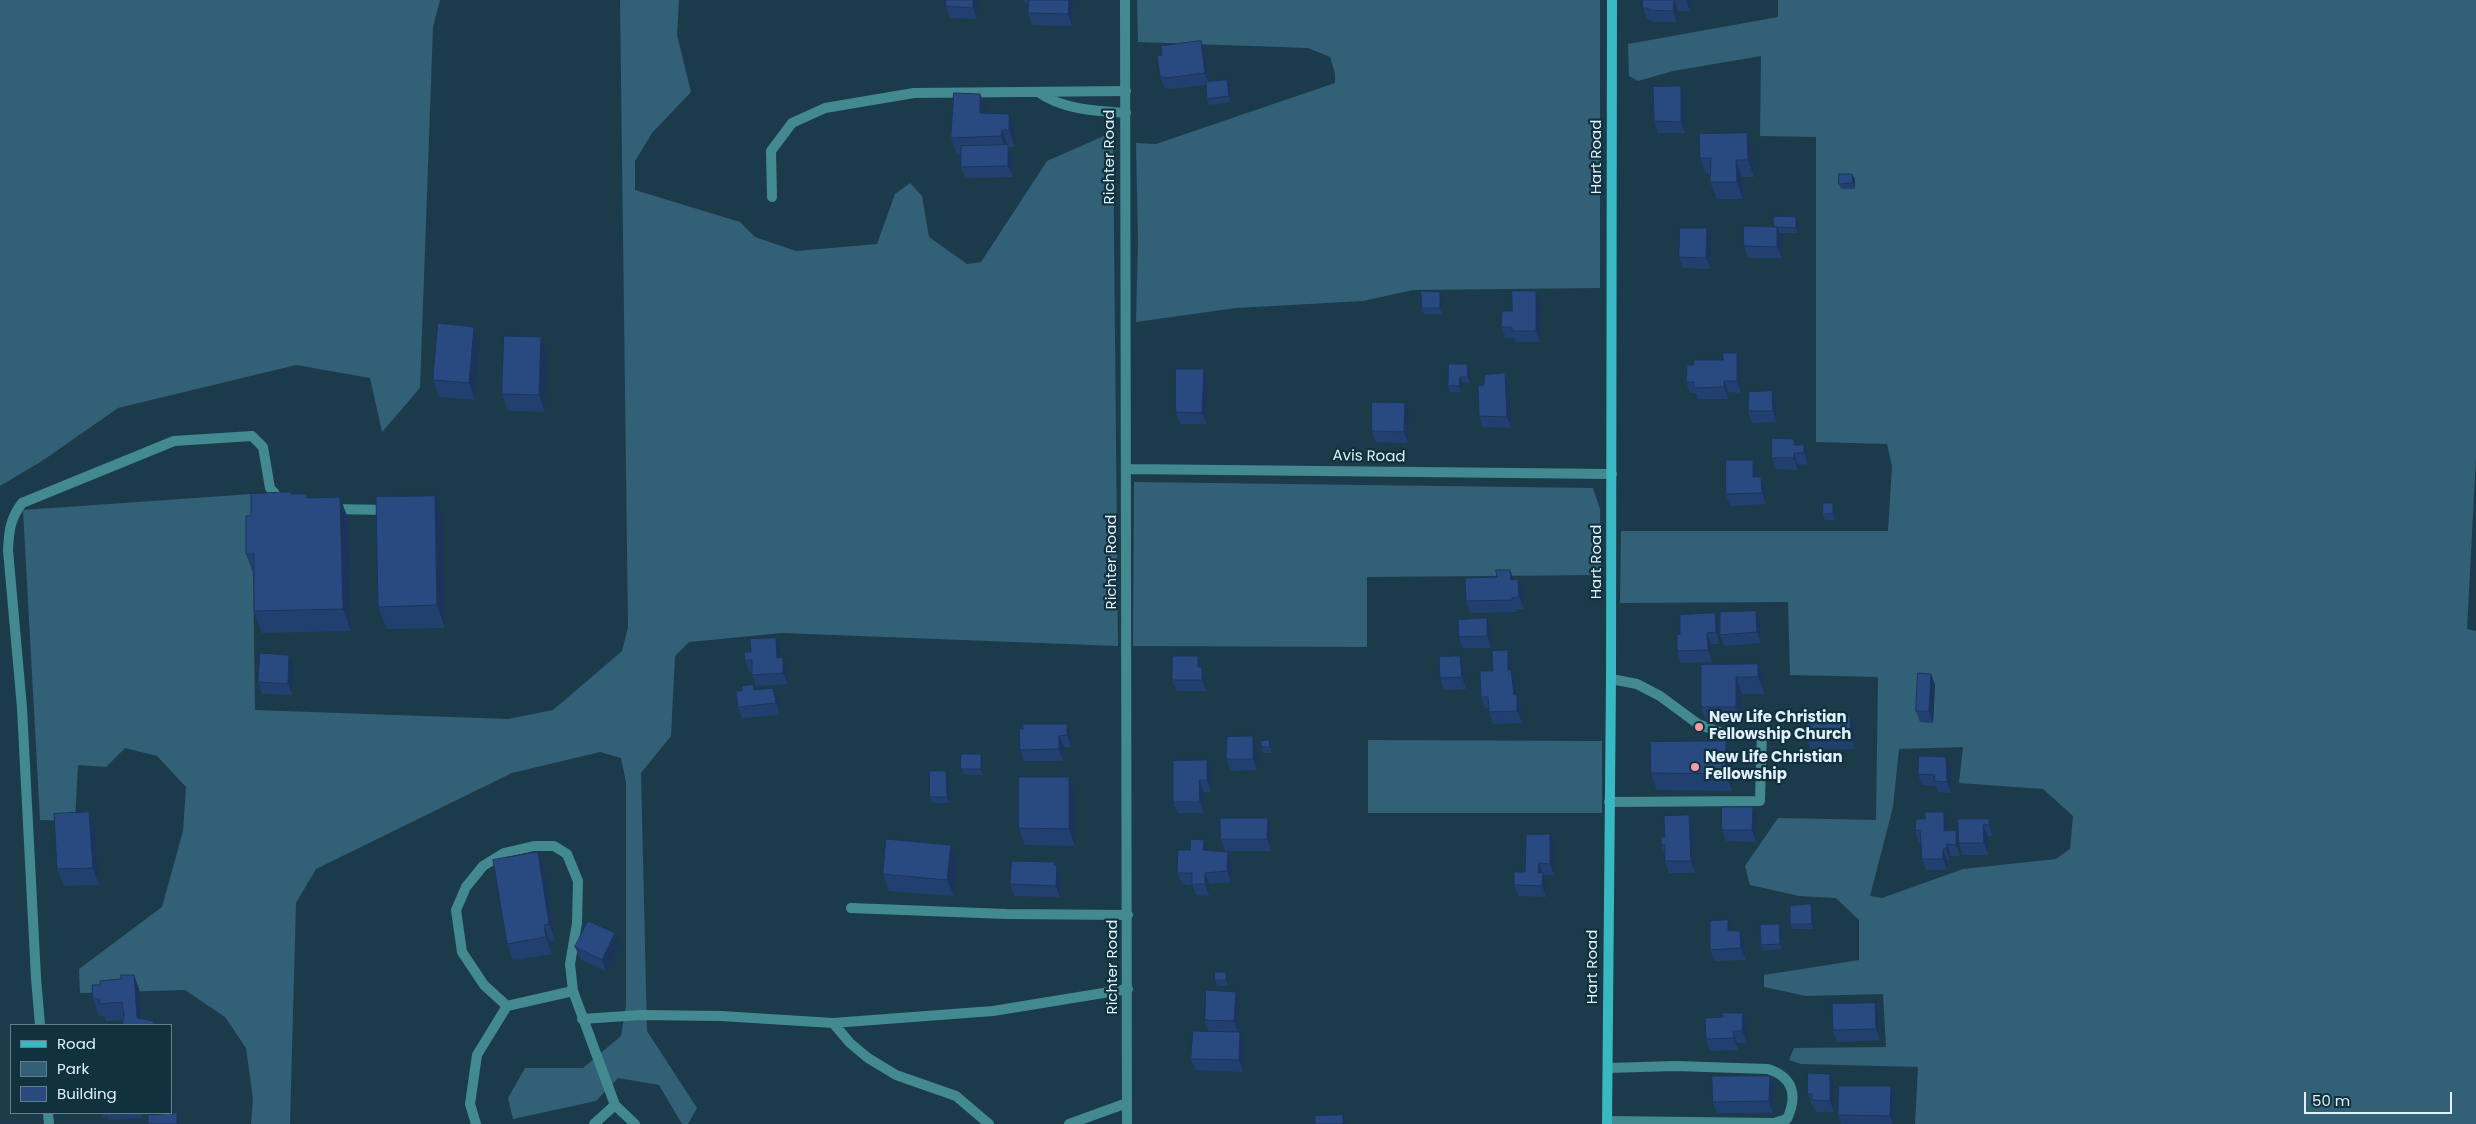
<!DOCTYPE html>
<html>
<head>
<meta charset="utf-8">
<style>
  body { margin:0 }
  #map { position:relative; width:2476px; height:1124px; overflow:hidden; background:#1c3b4a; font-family:Poppins,sans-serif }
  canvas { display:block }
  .legend { position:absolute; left:10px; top:1024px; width:162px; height:90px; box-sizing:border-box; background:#11313f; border:1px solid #647e8a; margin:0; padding:6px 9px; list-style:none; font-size:15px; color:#e0f1fb }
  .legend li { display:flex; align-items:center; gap:10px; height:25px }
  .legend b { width:25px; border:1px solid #647e8a }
  .scale { position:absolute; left:2304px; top:1092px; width:148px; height:22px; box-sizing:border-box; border:2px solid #e0f1fb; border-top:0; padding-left:6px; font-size:15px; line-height:18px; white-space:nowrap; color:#e0f1fb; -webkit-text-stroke:4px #11313f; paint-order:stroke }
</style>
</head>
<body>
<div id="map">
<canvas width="2476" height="1124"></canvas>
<ul class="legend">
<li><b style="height:6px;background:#38b8c2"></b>Road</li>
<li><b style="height:14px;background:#326077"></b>Park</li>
<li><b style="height:14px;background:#284a81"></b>Building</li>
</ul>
<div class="scale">50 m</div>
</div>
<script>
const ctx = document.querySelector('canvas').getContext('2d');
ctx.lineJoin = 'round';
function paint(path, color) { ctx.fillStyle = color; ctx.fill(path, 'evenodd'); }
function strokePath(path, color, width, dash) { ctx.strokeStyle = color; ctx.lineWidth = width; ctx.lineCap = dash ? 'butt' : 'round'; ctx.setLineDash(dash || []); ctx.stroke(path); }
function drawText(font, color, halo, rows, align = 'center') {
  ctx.font = font + ' Poppins,sans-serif'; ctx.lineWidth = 4.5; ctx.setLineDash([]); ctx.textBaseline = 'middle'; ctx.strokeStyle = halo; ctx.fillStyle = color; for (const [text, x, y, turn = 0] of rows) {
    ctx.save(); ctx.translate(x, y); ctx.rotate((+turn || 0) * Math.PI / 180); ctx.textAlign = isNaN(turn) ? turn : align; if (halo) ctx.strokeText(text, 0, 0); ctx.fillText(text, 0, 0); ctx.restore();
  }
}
paint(new Path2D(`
  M0,0h440l-7,27 -13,361 -38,44 -12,-54 -74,-13 -178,43 -76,53 -42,25z
  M620,0h59l-2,35 14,57 -39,41 -17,28v29l105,32 15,15 41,14 81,-7 18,-50 15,-11 12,13 7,41 38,27 14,-2 66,-101 66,-29 5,514 -336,-13 -93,9 -14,14 -4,80 -30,37 6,258 50,77 -9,16h-6l-23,-39 -41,-7 -22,23 -83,18 -5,-21 17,-30h58l38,-32 5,-30v-224l-5,-24 -21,-6 -88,21 -196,96 -20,34 -6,221h-39l2,-25 -7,-51 -21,-31 -40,-27 -105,3 -1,-24 83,-62 21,-76 3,-44 -29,-31 -32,-8 -19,19 -28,-2 -3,56 -35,-1 -17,-310 229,-16 3,216 253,9 45,-9 69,-59 6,-24z
  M1137,0h463v288l-187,2 -50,11 -127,7 -100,14 2,-81 -2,-98 20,1 179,-61v-9l-5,-17 -22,-9 -170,-6z
  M1778,0h698v457l-9,172 9,2v493h-561l3,-57 -117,-3 -12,-4 5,-12 92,-1 -3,-53 -77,2 -42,-9v-12l95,-15v-40l-23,-22 -37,-2 -49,-11 -5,-19 33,-48 98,2 2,-143 -88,-2 -2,-73 -168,1 1,-72h267l4,-65 -5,-22 -71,-2v-305l-56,-1 1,-80 -88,15 -35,10 -9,-5 -1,-32 150,-27zM1963,747l-4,36 84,6 30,27 -3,33 -14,10 -93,10 -81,29 -12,-2 23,-89 6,-58z
  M1134,482l459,6 7,21 1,66 -234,2v70l-234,-1z
  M1368,740l234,1v72h-234z`), '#326077');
strokePath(new Path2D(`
  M1038,92c25,18 58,19 88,21
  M772,197l-1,-46 21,-28 33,-15 89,-15 212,-2
  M331,509l58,1
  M1609,802l151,-1 2,-68h-40l-24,-9 -38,-28 -23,-12 -26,-5
  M851,908l155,6 122,1
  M36,978l-14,-270 -14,-158c1,-19 2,-31 14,-47l152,-62 78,-5 11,11 7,41 12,14
  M507,1006l66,-15
  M582,1019l59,-4 80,1 112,7 160,-12 135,-22
  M833,1023l17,20 18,15 28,17 60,21 33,28
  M1607,1121l167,2 13,-4c11,-24 6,-42 -19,-50l-93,-3 -67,2
  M476,1124l-6,-20 7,-49 30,-49 -23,-21 -22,-33 -6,-42 10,-23 17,-21 21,-13 30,-7h20l13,8 11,27 -1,42 -7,41 3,27 42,114 20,19
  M594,1124l21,-19
  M1069,1124l58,-21`), '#438a90', 10);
strokePath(new Path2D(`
  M1125,0l2,1124
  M1126,469l486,5
  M36,978l4,47
  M48,1113l1,11`), '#438a90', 10);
strokePath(new Path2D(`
  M1607,1124l4,-445 1,-679`), '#38b8c2', 10);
paint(new Path2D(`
  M946,0h32l-1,19 -27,-1 -4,-12z
  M1024,0h49v2l-1,24 -40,-1 -4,-12v-8l-2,-1z
  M1643,0h47v11h-12l-1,11h-25v-2l-5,-1 -4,-11z
  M1205,53l4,29 21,3 1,17 -22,3 -2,-6 -1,-14 -36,4 -6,-2 -4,-11z
  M1681,86l4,12v35h-27l-4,-12z
  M980,94l7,16v4h22l6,17v16h-6l3,10 1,20 -48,1 -4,-11v-13l-4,1 -6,-17z
  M1747,133l6,17 1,27h-12l1,22h-26l-7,-17v-8h-4l-6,-16z
  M1855,179v10h-14l-2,-5z
  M1796,217l3,5 -1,11h-18l2,5v20h-34l-4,-12 30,-19z
  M1711,240v29l-28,-1 -4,-11z
  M1442,297v17h-18l-2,-6z
  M1541,303l-1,39h-24l-1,-4h-10l-4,-11 11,-16z
  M474,327l6,17 -5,56 -36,-3 -6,-17z
  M541,337l6,17 -2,58 -37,-1 -6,-17z
  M1741,365v28l-13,-1v7h-30l-2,-6h-6l-4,-11z
  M1204,369l4,11 -1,44h-27l-4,-12z
  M1470,370v13l-8,-1v10h-12l-2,-6z
  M1505,373l4,12 3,43 -29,-1 -4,-11z
  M1772,391l4,12 1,19 -25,1 -4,-12z
  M1409,414l-1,29 -32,-1 -4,-11z
  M1794,439l2,6 12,11v9l-10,-1v6l-22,-1 -4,-11z
  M1753,460l4,11v6h4l5,12v15l-36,2 -4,-12z
  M291,492l1,2 16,4 32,-1 8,22 3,112 -89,2 -8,-22v-35l-8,-22 5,-38z
  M435,496l8,22 2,110 -58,1 -9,-22z
  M1833,503l2,6v11h-10l-2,-6z
  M1510,570l4,9 8,11 2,19h-8l1,3 -47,1 -4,-12 31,-24z
  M1756,611l4,11 1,21 -36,3 -5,-11z
  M1487,618l4,11v19h-28l-4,-11z
  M1719,625l1,19h-9l1,18 -31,1 -4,-12 3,-17z
  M776,638l4,11v9l7,11 1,15 -32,2 -4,-11v-3h-3l-4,-12 6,-8z
  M1508,650l4,12v12l3,8 2,12 4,12 1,17 -29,1 -4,-12v-4h-4l-4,-11 12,-26z
  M1198,656l8,22v13h-29l-5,-11z
  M1460,656l4,11 2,22 -22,1 -4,-12z
  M1758,664l6,17 1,13h-23l1,30h-36l-6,-17v-42z
  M294,666l-2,29 -30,-1 -4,-12z
  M1931,674l4,11 -2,38 -13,-1 -4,-11z
  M755,690l23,9 2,16 -38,3 -4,-11 4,-16z
  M1850,716l4,11 1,22h-45l-4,-12z
  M1019,729l52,7v11h-7l-1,14h-39l-4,-11z
  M1253,736l4,11v23l-26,1 -5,-12z
  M1269,740l2,6 1,7h-9l-2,-6z
  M1726,741l7,17 -1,33 -75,-1 -6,-17z
  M981,754l2,6v15l-20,-1 -2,-5z
  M1207,760l4,11v21h-7v21h-26l-5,-11z
  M1951,768v25l-13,-1 -2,-6 -14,-1 -4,-11z
  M946,771l3,6v26h-17l-2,-6z
  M1069,777l6,17v52l-50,-1 -6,-17z
  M89,812l6,17 4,56 -35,1 -7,-17z
  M1944,812l4,11v8l8,-1 3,8 30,-19 4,12v5h-5v19h-25l-3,-8v9h-9l-1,4h-3v10h-21l-4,-11 -1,-17h-2l-4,-11 10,-12z
  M1689,815l4,12 2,46h-26l-4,-12v-6l-4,-11 4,-7z
  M1757,818l-1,24 -30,-1 -4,-11z
  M1272,829l-1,22h-46l-4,-12z
  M1204,840l3,10 25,13 -1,19 -22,2v12l-13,-1 -4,-10 -10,-1 -5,-11 13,-23z
  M951,845l6,17 -3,34 -65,-5 -6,-17z
  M1554,846v29h-10l3,9 -1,13 -28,-1 -4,-11 11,-13z
  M538,852l6,17 11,71 -5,1 2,13 -39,6 -6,-16z
  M1054,862l7,15 -1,20 -46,-1 -4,-12z
  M1811,904l2,6 1,19h-21l-3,-5z
  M1728,920l4,11 12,11 2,18 -31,1 -5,-11z
  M1779,924l2,6 1,19 -19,2 -2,-6z
  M619,945l-13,26 -26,-12 -5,-12z
  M1226,972l2,6v8h-11l-2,-6z
  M134,975l6,17 2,27 12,2 2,4h-34l1,-5 -17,1 -2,-5h-5l-6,-17 28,-20z
  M1875,1003l4,11 1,26 -43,2 -4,-12z
  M1240,1004l-2,28 6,12 -1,28 -48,-2 -4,-11 18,-28 -4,-11z
  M1743,1013l4,12v18h-10l1,7 -28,1 -4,-12z
  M1770,1076l4,11 -1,26h-56l-4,-11z
  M1834,1085v27h-18l-3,-7h-1l-4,-11z
  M1891,1086l4,12 -1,26h-53l-3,-9z
  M102,1113h39l1,5 -34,2 -1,-4 -4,1z`), '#22406f');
paint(new Path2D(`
  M973,0h5l-1,19 -4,-11z
  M1069,0h4v2l-1,24 -4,-12z
  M1674,0l4,11 -1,11 -4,-11z
  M1686,0h4v11z
  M1201,41l4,12 4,31 -4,-11z
  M1227,80l3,5 1,17 -2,-6z
  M1681,86l4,12v35l-4,-11z
  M980,94l7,16 -1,20 -6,-17z
  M1009,114l6,17v16l-6,-17z
  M1002,130l6,17 -1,6 -6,-17z
  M1747,133l6,17 1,27 -6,-17z
  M1008,145l4,12 1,20 -5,-11z
  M1736,160l6,17 1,22 -6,-17z
  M1852,174l3,5v10l-2,-6z
  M1796,217l3,5 -1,11 -2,-5z
  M1777,227l5,11v20l-5,-11z
  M1707,228l4,12v29l-5,-11z
  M1536,291l5,12 -1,39 -4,-11z
  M1440,292l2,5v17l-2,-6z
  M474,327l6,17 -5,56 -6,-17z
  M541,337l6,17 -2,58 -6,-17z
  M1737,353l4,12v28l-4,-12z
  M1467,364l3,6v13l-2,-6z
  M1204,369l4,11 -1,44 -5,-11z
  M1505,373l4,12 3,43 -5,-11z
  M1460,377l2,5v10l-3,-6z
  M1724,381l4,11v7l-4,-12z
  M1772,391l4,12 1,19 -4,-11z
  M1405,403l4,11 -1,29 -4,-11z
  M1804,445l4,11v9l-4,-12z
  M1794,453l4,11v6l-4,-12z
  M1753,460l4,11v18l-4,-12z
  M1761,477l5,12v15l-4,-11z
  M435,496l8,22 2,110 -8,-23z
  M340,497l8,22 3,112 -8,-22z
  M1833,503l2,6v11l-2,-6z
  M1510,570l4,11 -3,-1z
  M1518,579l4,11 2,19 -5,-12z
  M1756,611l4,11 1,21 -4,-11z
  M1715,613l4,12 1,19 -4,-12z
  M1487,618l4,11v19l-4,-12z
  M1707,633l4,11 1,18 -4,-12z
  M776,638l4,11 1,20 -4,-11z
  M1508,650l4,12v12l3,8 2,15v-3l4,12 1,17 -5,-12 -9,-41z
  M289,655l5,11 -2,29 -4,-11z
  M1198,656l8,22v13l-8,-24z
  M1460,656l4,11 2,22 -4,-12z
  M783,657l4,12 1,15 -5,-11z
  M1758,664l6,17 1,13 -7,-17z
  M1931,674l4,11 -2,38 -4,-12z
  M1736,677l6,17 1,30 -7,-17z
  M773,688l5,11 2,16 -4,-12z
  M1850,716l4,11 1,22 -4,-12z
  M1067,724l4,12v11l-4,-12z
  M1059,736l5,11 -1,14 -4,-12z
  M1253,736l4,11v23l-4,-11z
  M1269,740l2,6 1,7 -2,-6z
  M1726,741l7,17 -1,33 -6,-17z
  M981,754l2,6v15l-2,-6z
  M1946,757l5,11v25l-4,-11z
  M1207,760l4,11v21l-4,-12z
  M946,771l3,6v26l-2,-6z
  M1069,777l6,17v52l-6,-17z
  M1199,780l5,12v21l-4,-11z
  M1753,807l4,11 -1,24 -4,-12z
  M89,812l6,17 4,56 -6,-17z
  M1944,812l4,11v19l-4,-11z
  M1689,815l4,12 2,46 -4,-12z
  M1268,818l4,11 -1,22 -4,-12z
  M1989,819l4,12v5l-4,-11z
  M1983,825l5,11v19l-4,-12z
  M1956,830l4,12 -1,1 1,4v9l-4,-11z
  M1550,834l4,12v29l-4,-11z
  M1204,840l4,11 -5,-1z
  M1947,844l4,12 -1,4 -4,-11z
  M951,845l6,17 -3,34 -7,-16z
  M1943,849l4,11v10l-4,-11z
  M538,852l6,17 11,71 -6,-16z
  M1228,852l4,11 -1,19 -4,-11z
  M1054,862l2,6 1,-2 4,11 -1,20 -4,-11z
  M1539,863l8,21 -1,13 -8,-24z
  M1205,873l4,11v12l-4,-12z
  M1811,904l2,6 1,19 -2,-5z
  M1728,920l4,11h-4z
  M1779,924l2,6 1,19 -2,-5z
  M544,925l6,16 2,13 -6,-17z
  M1740,931l4,11 2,18 -5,-12z
  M615,933l4,12 -13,26 -4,-11z
  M1226,972l2,6v8l-2,-6z
  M134,975l6,17 2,33 -5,-7z
  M1236,992l4,12 -2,28 -4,-11z
  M1875,1003l4,11 1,26 -4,-11z
  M1743,1013l4,12v18l-5,-12z
  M1733,1031l4,12 1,7 -4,-12z
  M1240,1032l4,12 -1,28 -4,-12z
  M1830,1074l4,11v27l-4,-11z
  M1770,1076l4,11 -1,26 -4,-12z
  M1891,1086l4,12 -1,26h-1l-3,-8z
  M172,1098l2,5 1,17 -2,-6z
  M177,1113l3,11h-3z
  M1343,1115l3,9h-3z`), '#1c345a');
const building = new Path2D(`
  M946,0h27v8l-27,-2z
  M1029,0h40l-1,14 -40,-1z
  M1643,0h31l-1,11 -25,-1v-2h-5z
  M1201,41l4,32 -39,5 -6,-2 -3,-20 5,-1 -1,-9z
  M1227,80l2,16 -22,3 -1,-17z
  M1681,86v36l-27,-1 -1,-34z
  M954,93l26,1v19l29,1v16h-7l-1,6 -50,2z
  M1747,133l1,27h-12l1,22h-27l1,-24h-11l-1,-24z
  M1008,145v21l-47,1v-21z
  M1839,174h13l1,9 -14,1z
  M1774,216l22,1v11l-22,-1z
  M1744,226l33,1v20l-33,-1z
  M1680,228h27l-1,30 -27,-1z
  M1421,291l19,1v16h-18z
  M1512,291h24v40h-24v-4h-11l1,-16h10z
  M438,323l36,4 -5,56 -36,-3z
  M504,336l37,1 -2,58 -37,-1z
  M1723,353h14v28h-13v6l-30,1v-6h-8l1,-17h7v-5h29z
  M1449,364h18l1,13h-8l-1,9h-11z
  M1176,369h28l-2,44 -26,-1z
  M1505,373l2,44 -28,-1 -1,-30 6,-1 1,-10z
  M1772,391l1,20h-25l1,-19z
  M1372,402l33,1 -1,29 -32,-1z
  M1772,438l22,1v6h10v8h-10v5h-22z
  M1726,460h27v17h8l1,16 -36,1z
  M291,492v2h16v4l33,-1 3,112 -89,2v-57h-8v-38h5v-22z
  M435,496l2,109 -59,2 -2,-110z
  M1823,503h10v11h-10z
  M1496,570h14l1,10 7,-1 1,18 -7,1v2l-46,1 -1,-23 32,-1z
  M1756,611l1,21 -37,3v-23z
  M1715,613l1,19 -9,1 1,17 -31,1v-16l3,-1v-19z
  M1487,618v18l-28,1 -1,-17z
  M776,638l1,20 6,-1v16l-31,2v-15h-7l-1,-8h7l-1,-13z
  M1508,650v20h3l3,25 3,-1v17l-28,1 -1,-15h-7l-1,-26h13l-1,-20z
  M260,653l29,2 -1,29 -30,-2z
  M1173,656h25v11h4v13h-30z
  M1460,656l2,21 -22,1 -1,-21z
  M1758,664v13h-22v30h-35v-42z
  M1918,673l13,1 -2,37h-13z
  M753,685l1,5 19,-2 3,15 -38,4 -2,-16h6v-5z
  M1806,715l44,1 1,21h-45z
  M1023,724h44v11l-8,1v13l-39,1 -1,-21h4z
  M1253,736v23h-27l1,-22z
  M1269,740l1,7h-9v-6z
  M1726,741v33l-75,-1 -1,-31z
  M961,754h20v15h-20z
  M1919,756l27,1 1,25 -13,-1 1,-6 -17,-1z
  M1207,760v20h-8l1,22h-27v-41z
  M930,771h16l1,26h-17z
  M1019,777h50v52l-50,-1z
  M1722,807h31l-1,23h-30z
  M89,812l4,56 -36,1 -3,-55z
  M1925,812h19v19l12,-1v15l-9,-1 -1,5h-3v10h-21l-2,-29 -5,1 1,-12h9z
  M1689,815l2,46h-26v-16l-4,-1v-7h4l-1,-21z
  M1220,818h48l-1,21h-46z
  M1958,819h31v6h-6l1,18h-25z
  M1550,834v30l-11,-1 -1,10h5l-1,13 -28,-1v-13h11l1,-37z
  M886,839l65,6 -4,35 -64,-6z
  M1191,839l13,1 -1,10 25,2 -1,19 -22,2v11h-13v-11h-15l1,-23h12z
  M538,852l11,72 -5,1 2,12 -39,7 -14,-84z
  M1012,861l42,1v3l3,1 -1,20 -46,-2z
  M1811,904l1,20h-22v-18z
  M1728,920v11h12l1,17 -31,2v-29z
  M588,921l27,12 -13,27 -27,-13z
  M1779,924l1,20 -19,1 -1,-20z
  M1215,972h11v8h-11z
  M121,975h13l3,43 17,3 -1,4h-31l2,-9 -2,-14 -22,2 -1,-5h-6l-1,-14h8v-4l21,-2z
  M1206,990l30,2 -2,29 -29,-1z
  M1875,1003l1,26 -43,1 -1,-26z
  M1722,1013h21l-1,18h-9l1,7 -28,1 -1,-21 18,-1z
  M1193,1031l47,1 -1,28 -48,-1z
  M1808,1073l22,1v27l-18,-1v-6h-4z
  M1712,1076h58l-1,25 -56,1z
  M1839,1086h52l-1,30 -52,-1z
  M171,1098h1l1,15 -23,2v-2h21z
  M177,1113v11h-29v-9z
  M1343,1115v9h-28v-8z`);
paint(building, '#284a81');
strokePath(building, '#1c345a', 1);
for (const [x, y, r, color] of [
  [1699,727,5,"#f49aa3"],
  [1695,767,5,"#f49aa3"]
]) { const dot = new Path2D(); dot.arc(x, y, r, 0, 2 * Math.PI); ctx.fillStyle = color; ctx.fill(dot); strokePath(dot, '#11313f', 2); }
drawText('15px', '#e0f1fb', '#11313f', [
  ["Richter Road",1110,157,-90],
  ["Hart Road",1597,157,-90],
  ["Avis Road",1369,457,1],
  ["Richter Road",1112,562,-90],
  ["Hart Road",1597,562,-90],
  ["Richter Road",1113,967,-90],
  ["Hart Road",1593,967,-90]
]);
drawText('bold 15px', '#e0f1fb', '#11313f', [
  ["New Life Christian",1709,718],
  ["Fellowship Church",1709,735],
  ["New Life Christian",1705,758],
  ["Fellowship",1705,775]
], 'left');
</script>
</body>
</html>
